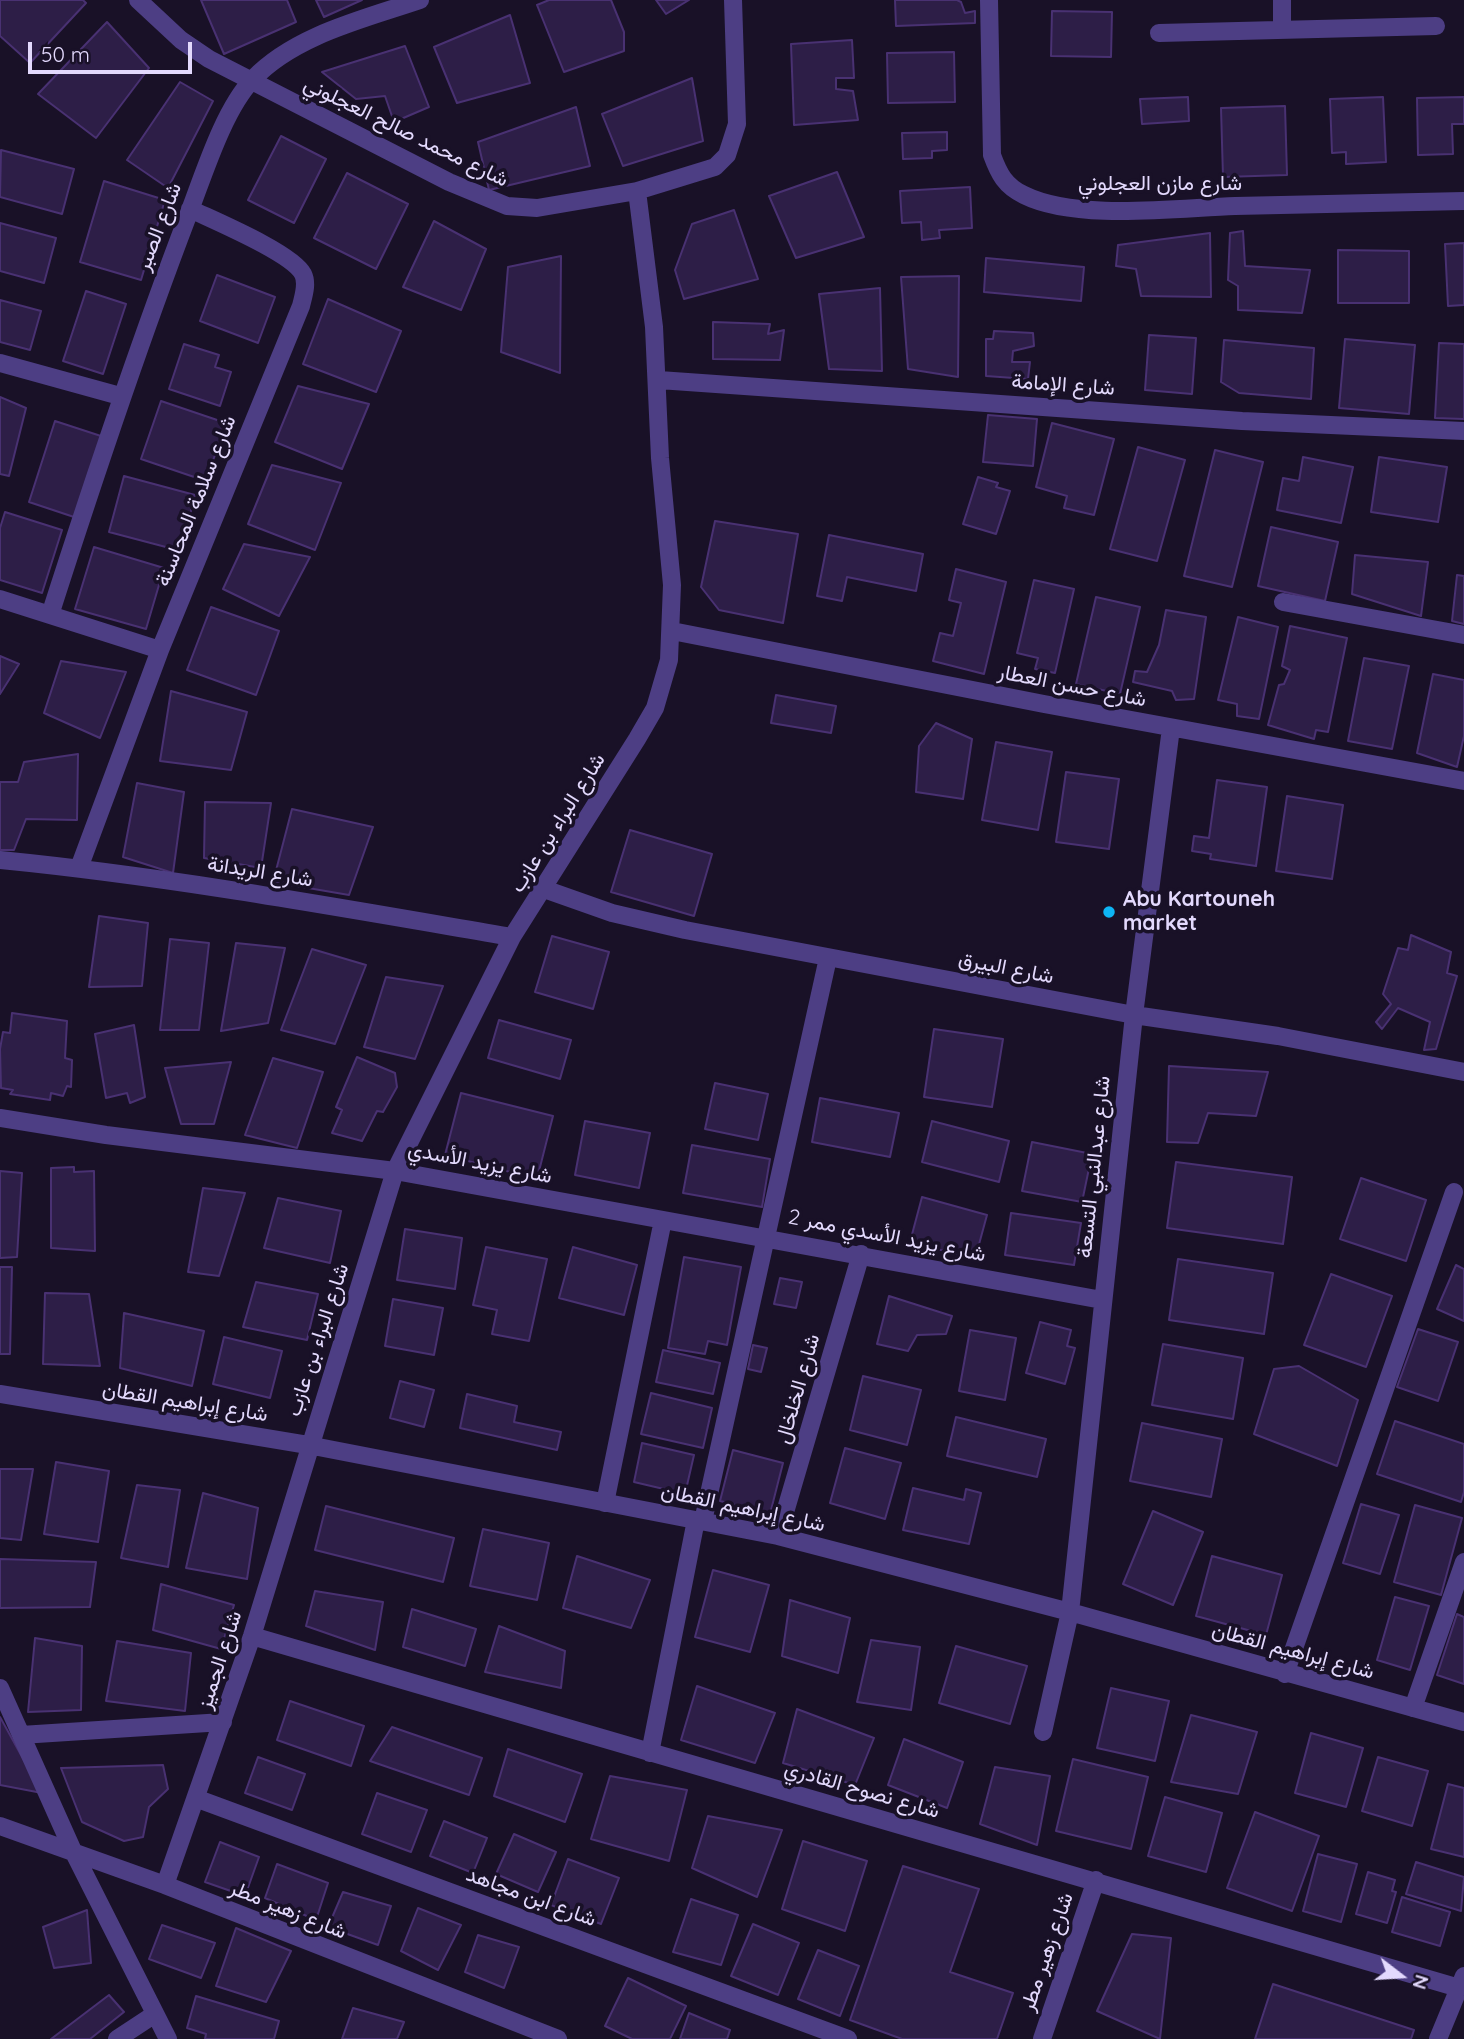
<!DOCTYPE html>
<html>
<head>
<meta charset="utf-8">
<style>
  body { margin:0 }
  #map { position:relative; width:1464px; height:2039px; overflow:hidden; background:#191127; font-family:Quicksand,sans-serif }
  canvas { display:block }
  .north { position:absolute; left:1366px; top:1941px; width:70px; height:70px; -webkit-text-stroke:5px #191127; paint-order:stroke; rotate:107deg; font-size:19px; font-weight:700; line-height:28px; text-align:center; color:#e3d9fd }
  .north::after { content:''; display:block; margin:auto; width:24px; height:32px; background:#e3d9fd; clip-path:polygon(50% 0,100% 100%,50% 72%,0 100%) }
  .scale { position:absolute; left:28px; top:42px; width:164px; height:32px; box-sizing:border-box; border:4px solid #e3d9fd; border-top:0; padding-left:9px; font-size:21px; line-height:24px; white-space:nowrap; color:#e3d9fd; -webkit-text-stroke:5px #191127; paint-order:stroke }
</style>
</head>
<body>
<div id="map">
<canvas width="1464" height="2039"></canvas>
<div class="north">N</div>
<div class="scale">50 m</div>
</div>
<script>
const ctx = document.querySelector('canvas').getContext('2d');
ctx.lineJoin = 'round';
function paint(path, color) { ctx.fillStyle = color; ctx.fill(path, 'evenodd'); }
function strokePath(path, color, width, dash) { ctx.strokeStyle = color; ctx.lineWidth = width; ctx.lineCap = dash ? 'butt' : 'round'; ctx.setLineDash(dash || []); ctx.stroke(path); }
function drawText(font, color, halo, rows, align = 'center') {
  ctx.font = font + ' Quicksand,Vazirmatn,sans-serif'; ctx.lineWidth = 7; ctx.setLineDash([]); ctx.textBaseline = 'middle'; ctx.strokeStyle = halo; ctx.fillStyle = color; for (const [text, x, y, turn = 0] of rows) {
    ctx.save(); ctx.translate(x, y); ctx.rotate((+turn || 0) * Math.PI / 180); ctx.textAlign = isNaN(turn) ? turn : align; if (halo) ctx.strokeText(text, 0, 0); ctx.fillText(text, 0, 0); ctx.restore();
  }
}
const building = new Path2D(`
  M0,0h83l3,3 -56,60 -30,-27z
  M201,0h86l9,22 -72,32z
  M316,0h46l-38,17z
  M549,0h62l13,32v19l-60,21 -27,-67z
  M656,0h33l-23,14z
  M895,0h62l4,2 4,11 10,-2v12l-79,3z
  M1052,11l60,1 -1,45 -60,-1z
  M510,15l20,68 -73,20 -23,-56z
  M107,22l42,46 -53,70 -58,-44z
  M852,40l2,38h-18v11l17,2 5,29 -64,5 -3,-81z
  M405,46l24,61 -35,15 -9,-26 -29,3 -34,-27z
  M954,52l1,50 -67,1 -1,-50z
  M692,78l11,63 -80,25 -21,-52z
  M180,82l33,19 -45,87 -41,-28z
  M1188,97l1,24 -47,3 -2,-25z
  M1383,97l3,65 -40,2v-12l-14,1 -2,-54z
  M1464,97v27h-12l1,30 -35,1 -1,-57z
  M1285,106l2,69 -64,2 -2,-69z
  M576,107l14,59 -101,24 -11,-48z
  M947,132v18l-15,1v7l-29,1 -1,-26z
  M281,136l45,23 -32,64 -46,-23z
  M1,150l73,19 -12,45 -62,-17z
  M837,172l27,65 -68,21 -27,-62z
  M347,173l61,31 -32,65 -62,-31z
  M104,181l61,19 -24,80 -61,-18z
  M970,187l2,41 -33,2 1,8 -18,2 -1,-18 -19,1 -2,-32z
  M734,210l24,69 -74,20 -9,-29 17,-46z
  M434,221l52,28 -25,61 -58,-23z
  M0,223l56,15 -12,45 -44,-12z
  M1243,231l2,35 65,4 -8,43 -64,-3v-24l-10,-6 2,-47z
  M1210,233l1,64 -70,-1 -5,-27 -20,-3 2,-21z
  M1464,243v62l-16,1 -3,-62z
  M1338,250l71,1v52h-71z
  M561,256l-1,117 -59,-21 7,-85z
  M986,258l98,9 -3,34 -97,-9z
  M217,275l58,22 -17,46 -58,-22z
  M959,276l-1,101 -50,-8 -7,-92z
  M880,288l2,83 -53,-2 -10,-75z
  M86,291l40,13 -23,70 -40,-13z
  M328,299l73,32 -25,61 -73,-28z
  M0,300l41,11 -11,39 -30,-8z
  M713,322l57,2 -2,10 16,-4 -4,30 -67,-1z
  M994,331l39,2 1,13 -21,5 -1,11h18l-2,17 -42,-3v-37h7z
  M1149,335l47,3 -4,56 -47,-4z
  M1345,339l70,6 -6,69 -70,-6z
  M1224,340l90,8 -3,51 -72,-6 -18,-11z
  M1439,343l25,1v75l-29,-1z
  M184,344l35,11 -4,12 16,5 -11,34 -51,-17z
  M298,386l71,18 -27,65 -67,-27z
  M0,397l26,11 -17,68 -9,-2z
  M161,401l65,22 -20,58 -65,-22z
  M988,415l49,4 -4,47 -50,-4z
  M55,421l49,16 -27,81 -48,-16z
  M1052,423l62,16 -20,76 -30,-7 3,-12 -31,-9z
  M1138,447l47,13 -28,101 -47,-12z
  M1215,450l48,12 -31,125 -48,-11z
  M1303,457l50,10 -12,56 -64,-13 6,-32 16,3z
  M1379,457l68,10 -9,55 -67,-10z
  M272,465l69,18 -26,67 -67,-26z
  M124,476l71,19 -14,56 -72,-19z
  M978,477l20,6 -2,4 14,4 -14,43 -33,-10z
  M5,512l57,18 -20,63 -42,-13v-52z
  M715,521l83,13 -15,89 -64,-13 -18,-23z
  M1271,527l67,15 -13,59 -67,-15z
  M829,535l94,19 -7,37 -69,-14 -5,24 -25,-5z
  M244,544l66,13 -31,59 -56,-27z
  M94,547l70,21 -18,61 -71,-20z
  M1355,555l73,7 -7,54 -69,-22z
  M956,569l50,13 -22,92 -51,-13 7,-28 13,3 8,-33 -12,-3z
  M1457,575l7,1v48l-12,-3z
  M1034,580l40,9 -19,84 -20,-4 3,-11 -21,-5z
  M1096,597l44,10 -20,87 -44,-10z
  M211,607l68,24 -23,64 -69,-25z
  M1166,610l40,7 -12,82 -18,1 -4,-9 -39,-9 2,-11 12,1 12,-27z
  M1238,617l40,10 -19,92 -22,-3v-12l-19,-4z
  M1290,626l57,12 -19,94 -12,-2 -2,9 -46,-14 11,-40 5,-1 6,-14 -8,-4z
  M0,656l19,8 -19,30z
  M1364,658l45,8 -17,83 -44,-8z
  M61,661l65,11 -26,66 -56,-25z
  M1433,674l31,6v56l-7,31 -40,-14z
  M171,691l76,21 -16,58 -71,-9z
  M776,695l60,11 -5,27 -60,-10z
  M936,723l36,16 -9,60 -47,-7 3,-46z
  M996,742l56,10 -14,78 -56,-10z
  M78,754l-1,66 -51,-1 -12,31h-14v-68h18l6,-20z
  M1066,772l53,7 -10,70 -53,-7z
  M1217,780l50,7 -11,79 -46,-7 1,-5 -19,-3 2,-15 15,2z
  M137,783l47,9 -11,81 -50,-16z
  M1287,796l56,9 -11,74 -56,-8z
  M205,802l66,1 -10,65 -57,-10z
  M292,809l81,18 -24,68 -76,-13z
  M630,830l82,24 -18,62 -83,-24z
  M99,916l49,7 -6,63 -53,1z
  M1411,935l40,17 -4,21 10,3 -21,73 -12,1 6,-28 -32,-14 -16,21 -6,-7 15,-18 -8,-10 15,-46 10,2z
  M552,936l57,16 -16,57 -58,-17z
  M170,939l39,4 -10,87h-39z
  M236,943l49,5 -17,75 -47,8z
  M312,949l54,16 -31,79 -54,-14z
  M386,977l57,9 -28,73 -51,-12z
  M12,1013l55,8 -2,37 7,2 -1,27 -4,-1 -4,10 -12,-3 -1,7 -40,-6 3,-4 -12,-2 -1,-39 3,-17 7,1z
  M499,1020l72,20 -11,39 -72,-21z
  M134,1025l11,72 -15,6 -3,-10 -21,5 -11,-64z
  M934,1029l69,10 -11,68 -68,-10z
  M357,1057l38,16 2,14 -14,25 -6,-1 -15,30 -30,-8 10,-23 -6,-3z
  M273,1058l50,14 -26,76 -52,-13z
  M231,1062l-17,62h-33l-16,-56z
  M1169,1066l99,6 -12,44 -48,-3 -10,30 -31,-1z
  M715,1083l53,11 -10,46 -53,-11z
  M461,1093l92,23 -16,63 -92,-24z
  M820,1098l79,15 -9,44 -78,-15z
  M585,1121l65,12 -11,55 -64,-13z
  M932,1121l77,20 -10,41 -77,-20z
  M1032,1142l60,12 -10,48 -60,-11z
  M692,1145l78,14 -8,48 -79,-14z
  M1176,1162l116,15 -9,67 -116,-16z
  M74,1167v5l20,-1 1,80 -44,-3v-80z
  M0,1171l22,2 -5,84 -17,1z
  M1361,1178l65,22 -20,61 -66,-22z
  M203,1188l42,5 -26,83 -31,-4z
  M922,1197l65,18 -12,44 -65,-17z
  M278,1198l63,13 -11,52 -66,-15z
  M1011,1213l70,10 -7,42 -69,-10z
  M405,1229l57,9 -7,51 -58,-9z
  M486,1247l61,12 -18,82 -37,-7 5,-24 -24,-5z
  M573,1247l64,18 -13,50 -65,-17z
  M684,1257l57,10 -14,78 -19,-4 -3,13 -37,-6z
  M1178,1259l95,14 -9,61 -95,-14z
  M1456,1265l8,4v52l-27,-12z
  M0,1267h12l-2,87h-10z
  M1331,1274l61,22 -26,71 -62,-22z
  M780,1278l22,4 -6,26 -22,-4z
  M256,1282l62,12 -11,46 -64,-13z
  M45,1293l44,1 11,72 -57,-2z
  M889,1296l63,20 -6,18 -29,1 -9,16 -31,-7z
  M393,1299l50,9 -9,47 -49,-9z
  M124,1313l80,18 -12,55 -72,-18z
  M1040,1322l31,8 -4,16 8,2 -10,36 -39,-11z
  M1418,1329l40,13 -20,59 -41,-14z
  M970,1330l46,8 -11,62 -46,-9z
  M224,1337l58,14 -12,47 -57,-14z
  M1163,1344l80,14 -10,61 -81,-14z
  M753,1345l14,3 -6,24 -13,-3z
  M663,1350l57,13 -7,31 -57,-12z
  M1299,1366l59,34 -21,66 -83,-32 20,-65z
  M863,1376l58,14 -14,55 -57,-15z
  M400,1381l34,9 -10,37 -34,-9z
  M651,1393l61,15 -9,40 -62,-14z
  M467,1394l50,12 -3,16 47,10 -4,18 -97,-22z
  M956,1417l90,22 -9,38 -90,-21z
  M1395,1421l69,23v48l-3,10 -84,-28z
  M1142,1423l80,16 -11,58 -81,-16z
  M642,1443l52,12 -9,39 -51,-12z
  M845,1448l56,15 -16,56 -55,-16z
  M733,1450l50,13 -13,51 -50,-13z
  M56,1462l53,9 -11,71 -54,-8z
  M0,1469h33l-12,71 -21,-2z
  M137,1485l43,5 -12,77 -47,-9z
  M913,1488l51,12 2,-11 15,4 -12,51 -66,-14z
  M203,1493l55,15 -11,71 -61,-11z
  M1361,1504l38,11 -19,59 -37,-11z
  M1415,1505l47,13 -21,77 -47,-13z
  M326,1506l128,32 -11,44 -128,-32z
  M1153,1511l50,21 -30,73 -50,-21z
  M483,1529l66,14 -12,57 -67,-14z
  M577,1556l73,24 -19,48 -68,-20z
  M1212,1556l70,19 -16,60 -70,-19z
  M0,1559l96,3 -6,45 -90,1z
  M713,1570l56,15 -19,67 -55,-15z
  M161,1584l73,21 -13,44 -68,-19z
  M315,1591l68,11 -8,48 -69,-24z
  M1395,1597l34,9 -19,64 -33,-10z
  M790,1600l60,18 -12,55 -56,-17z
  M412,1609l64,20 -11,37 -62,-19z
  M1457,1614l7,3v67l-27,-9z
  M499,1626l66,25 -4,37 -76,-16z
  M35,1638l47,8 -1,64 -53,2z
  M871,1640l49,7 -9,63 -54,-8z
  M117,1641l74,12 -6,58 -79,-10z
  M956,1646l71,20 -17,58 -71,-21z
  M697,1686l78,27 -20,50 -74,-23z
  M1111,1688l58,13 -14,60 -58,-13z
  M290,1701l74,25 -13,40 -74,-26z
  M797,1709l77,29 -19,47 -72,-22z
  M1191,1715l66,17 -19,62 -67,-12z
  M0,1717l42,76 -42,-8z
  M392,1727l90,31 -13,37 -99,-34z
  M1311,1733l52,15 -17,59 -51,-14z
  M904,1739l59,23 -16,46 -59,-23z
  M508,1749l74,25 -17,48 -71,-26z
  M258,1757l47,17 -13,36 -47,-17z
  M1378,1757l50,14 -16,55 -50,-15z
  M1073,1759l75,18 -17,72 -75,-18z
  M163,1765l5,24 -19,18 -6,30 -19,4 -42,-19 -21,-54z
  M995,1767l55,9 -13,69 -57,-21z
  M610,1776l77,14 -18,71 -78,-22z
  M1448,1784l16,4v69l-33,-8z
  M377,1793l50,17 -16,42 -49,-18z
  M1165,1797l57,16 -16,59 -58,-16z
  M1255,1812l64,24 -27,75 -65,-23z
  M708,1816l74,14 -25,67 -65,-29z
  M444,1821l43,17 -14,35 -43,-17z
  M514,1834l42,18 -18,40 -42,-18z
  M803,1841l64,20 -22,70 -63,-22z
  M220,1842l39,15 -14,39 -40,-14z
  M1318,1854l39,10 -16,58 -38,-11z
  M568,1859l51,19 -18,46 -50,-19z
  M1416,1862l48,15 -3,34 -55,-17z
  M277,1864l51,19 -12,37 -51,-22z
  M903,1866l76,23 -29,83 63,21 -16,46h-95l-52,-19z
  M1368,1872l27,8 -3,11 4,1 -9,31 -31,-9z
  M343,1892l48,14 -13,39 -50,-18z
  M1402,1897l48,15 -10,34 -48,-14z
  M691,1899l47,16 -17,50 -48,-13z
  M418,1908l43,17 -23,45 -37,-19z
  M87,1910l4,53 -37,5 -11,-41z
  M753,1924l46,19 -21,52 -47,-19z
  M162,1925l53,18 -14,35 -52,-19z
  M236,1928l55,23 -25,51 -50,-16z
  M1132,1934l39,4 -11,101 -63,-28z
  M478,1935l41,12 -15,41 -39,-16z
  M818,1950l41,16 -19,50 -42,-17z
  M628,1978l58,28 -16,33h-38l-27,-13z
  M1273,1984l141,46 -3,9h-156z
  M109,1995l15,17 -34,27h-39z
  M196,1996l83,25 -5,18h-69l1,-5 -19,-6z
  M353,2008l51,14 -7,17h-55z
  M689,2013l41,17 -3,9h-47z`);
paint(building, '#2d1e47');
strokePath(building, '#493172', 2);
strokePath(new Path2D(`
  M138,0l43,40 28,19 240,123 58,24 30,2 100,-17 78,-24 12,-12 10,-31 -4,-124
  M989,0l3,155c7,19 13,31 32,40 52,26 152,13 211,11 76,-2 153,-3 229,-5
  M1282,0v29
  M1159,33l277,-7
  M0,363l120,33
  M659,380l583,41 222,10
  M0,599l160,51
  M1283,602l181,33
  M50,615c43,-134 87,-266 137,-397 16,-41 36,-108 66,-139 42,-44 111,-60 167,-79
  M672,631l372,73 420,77
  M0,860c172,17 342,48 512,77
  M79,868l81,-218 141,-344c2,-9 7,-22 2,-32 -11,-21 -88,-53 -113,-65
  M544,889l68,24 73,17 449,85 144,21 186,36
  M0,1118l106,17 289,36 707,129
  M0,1394l308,51 470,91 292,76 394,110
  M605,1503l58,-283
  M703,1521l125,-563
  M778,1536l83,-282
  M252,1636l1207,352
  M1285,1674l169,-482
  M0,1688l73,163 95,188
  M1413,1708l51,-146
  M1043,1732l27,-120 64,-597 37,-287
  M21,1735l202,-13
  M650,1753l46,-233
  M198,1799l650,240
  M0,1826l165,59 393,154
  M165,1885l87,-249 143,-465 117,-234 125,-198 18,-31 14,-48 3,-75 -12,-127 -6,-131 -17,-136
  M117,2039l38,-25
  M1042,2039l54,-159
  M1438,2039l26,-63`), '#4d3e84', 18);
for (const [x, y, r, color] of [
  [1109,912,7,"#0eb5f4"]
]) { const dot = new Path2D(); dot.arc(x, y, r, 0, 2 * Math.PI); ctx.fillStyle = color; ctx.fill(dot); strokePath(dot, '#191127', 2.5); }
drawText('21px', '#e3d9fd', '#191127', [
  ["شارع محمد صالح العجلوني",406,132,26],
  ["شارع مازن العجلوني",1160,184],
  ["شارع الصبر",159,227,-69],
  ["شارع الإمامة",1063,385,4],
  ["شارع سلامة المحاسنة",196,501,-68],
  ["شارع حسن العطار",1072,686,11],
  ["شارع البراء بن عازب",558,823,-58],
  ["شارع الريدانة",260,872,9],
  ["شارع البيرق",1006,968,11],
  ["شارع يزيد الأسدي",480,1163,11],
  ["شارع عبدالنبي التسعة",1094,1167,-84],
  ["شارع يزيد الأسدي ممر 2",887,1236,11],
  ["شارع البراء بن عازب",318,1340,-72],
  ["شارع الخلخال",798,1389,-74],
  ["شارع إبراهيم القطان",185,1402,9],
  ["شارع إبراهيم القطان",743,1508,12],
  ["شارع إبراهيم القطان",1293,1651,15],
  ["شارع الجميز",220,1660,-72],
  ["شارع نصوح القادري",862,1790,16],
  ["شارع ابن مجاهد",531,1897,20],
  ["شارع زهير مطر",288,1910,22],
  ["شارع زهير مطر",1047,1952,-71]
]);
drawText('bold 21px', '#e3d9fd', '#191127', [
  ["Abu Kartouneh",1123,900],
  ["market",1123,924]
], 'left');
</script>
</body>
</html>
